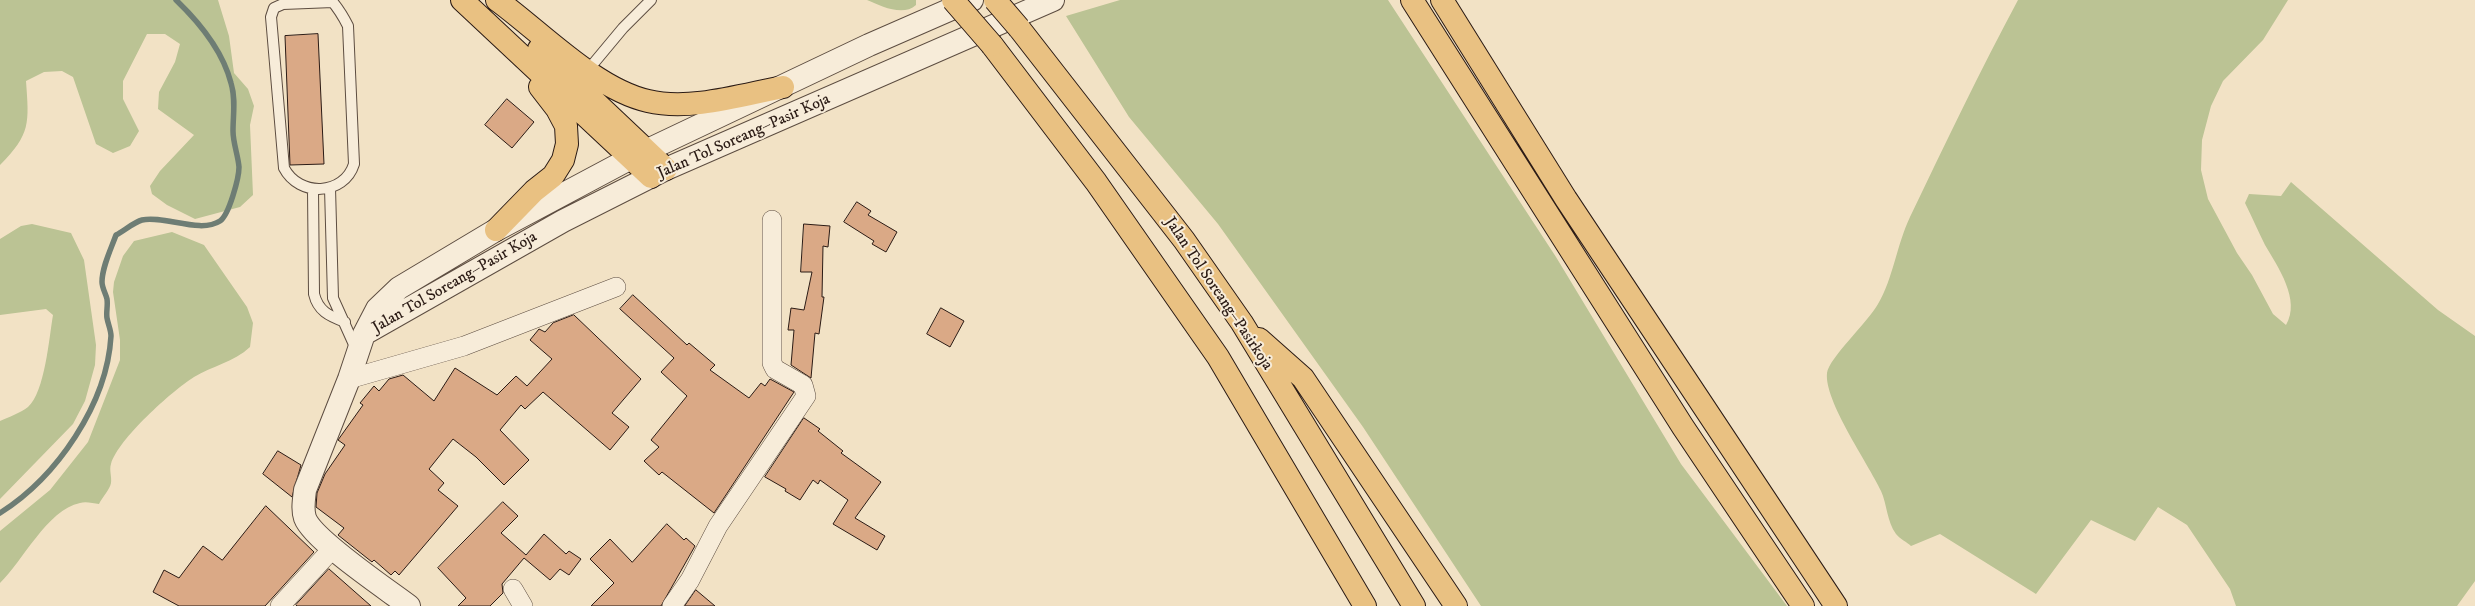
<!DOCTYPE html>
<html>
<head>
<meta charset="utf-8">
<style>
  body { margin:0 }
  canvas { display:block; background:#f2e2c5 }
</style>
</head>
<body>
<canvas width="2475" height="606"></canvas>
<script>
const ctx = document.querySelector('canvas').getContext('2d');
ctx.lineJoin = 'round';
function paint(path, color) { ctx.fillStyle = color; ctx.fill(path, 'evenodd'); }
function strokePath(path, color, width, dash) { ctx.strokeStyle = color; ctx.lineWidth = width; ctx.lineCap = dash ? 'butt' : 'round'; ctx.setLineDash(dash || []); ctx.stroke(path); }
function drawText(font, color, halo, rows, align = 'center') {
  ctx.font = font + ' "IM FELL DW Pica",serif'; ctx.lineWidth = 4; ctx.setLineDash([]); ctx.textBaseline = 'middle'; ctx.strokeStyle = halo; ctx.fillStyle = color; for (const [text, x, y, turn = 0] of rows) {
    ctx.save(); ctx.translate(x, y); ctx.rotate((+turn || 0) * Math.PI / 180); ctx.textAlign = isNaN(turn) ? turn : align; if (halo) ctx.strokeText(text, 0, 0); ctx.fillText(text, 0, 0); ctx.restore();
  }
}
paint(new Path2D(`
  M0,0h218l11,36 5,37 14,16 6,17 -4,19 3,70 -13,12 -45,12 -28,-14 -15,-11 -2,-8 10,-15 34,-36 -36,-26 1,-17 16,-30 5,-18 -15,-10h-18l-24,47v18l16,32 -9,15 -17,7 -17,-9 -23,-67 -11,-6 -18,1 -18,9c3,42 5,53 -26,84z
  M867,0h49v5c-13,12 -35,1 -49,-5z
  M1120,0h268l168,257 125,207 106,142h-306l-118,-179 -145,-203 -89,-107 -63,-101z
  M2018,0h270l-25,40 -40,41 -12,25 -9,34 -1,30 7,29 29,54 15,22 21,39 13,11c15,-25 -8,-58 -21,-80 -7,-14 -13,-28 -20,-42l4,-9 32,2 10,-14 147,128 37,26v245l-18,25h-221l-6,-17 -43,-64 -29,-18 -23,34 -44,-21 -55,74 -96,-60 -29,12c-4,-4 -11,-7 -15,-12 -9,-12 -9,-30 -15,-43 -13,-28 -57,-90 -54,-118 2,-15 41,-51 51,-69 15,-25 19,-60 32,-87 35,-73 70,-146 108,-217z
  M32,224l39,9 13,27 12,85 -1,20 -10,36 -12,23 -73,75v-78c9,-4 20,-8 28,-14 17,-15 21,-69 25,-92l-7,-6 -46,6v-76l21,-13z
  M172,232l32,13 43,62 6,16 -3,24c-16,15 -38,19 -56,30 -22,14 -76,62 -83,87 -2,6 1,13 0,19 -1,6 -9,15 -12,21 -6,-1 -14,-3 -19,-1 -33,7 -57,58 -80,80v-52l50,-41 38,-48 32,-82v-20l-7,-48 1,-10 9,-26 11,-15z`), '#bbc394');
strokePath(new Path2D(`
  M0,513c57,-36 107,-109 111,-177 0,-6 -3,-12 -4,-18 -1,-6 1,-12 0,-19 -1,-5 -5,-11 -5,-17 0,-15 9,-33 14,-47 8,-4 18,-13 26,-15 22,-5 58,14 78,1 9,-6 19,-43 19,-54 -1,-12 -6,-24 -6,-36 0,-16 3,-32 -2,-48 -8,-31 -32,-61 -55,-83`), '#6e7d74', 5.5);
const building = new Path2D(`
  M318,34l6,130 -34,1 -5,-129z
  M507,99l27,23 -22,26 -27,-23z
  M857,202l14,9 -3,4 29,17 -11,20 -14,-8 2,-3 -30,-19z
  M804,224l26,2 -2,21 -5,-1 -1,51h2l-5,37 -4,-1 -4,45 -20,-13 3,-35h-6l3,-22 13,2 8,-38h-11z
  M633,295l54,50 2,-2 26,22 -5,5 39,28 12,-15 4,3 5,-7 24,13 -80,121 -52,-41 -3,3 -15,-14 15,-14 -8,-7 36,-44 -26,-24 13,-14 -54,-49z
  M941,308l23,13 -14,26 -23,-13z
  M574,315l67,64 -29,34 17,14 -19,23 -67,-58 -18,17 -4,-4 -21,25 29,30 -25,25 -28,-28 -23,-18 -24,30 15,14 -6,7 20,16 -59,69 -4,-4 -4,4 -17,-15 -2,2 -34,-27 6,-7 -28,-21 1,-14 8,-19 20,-29 -7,-5 25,-35 -3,-2 14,-17 5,5 10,-12 14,-4 31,26 21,-33 42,27 19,-19 11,10 25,-27 -22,-19 9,-11 6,3 8,-9z
  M804,418l16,11 -2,2 25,20 -2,2 40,29 -26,36 30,18 -8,14 -44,-26 15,-24 -28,-20 -2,4 -5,-4 -13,20 -15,-9 1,-2 -21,-12z
  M278,451l23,14 -9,32 -29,-23z
  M503,502l15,14 -17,17 25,22 18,-21 22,20 3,-3 12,8 -12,16 -9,-6 -10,11 -26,-22 -22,26 1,9 -13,13h-32l8,-8 -28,-30z
  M266,506l48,46 -49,54h-86l-26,-14 11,-22 15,8 24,-32 19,14z
  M667,524l17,16 2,-2 9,8 -34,60h-70l23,-23 -24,-24 20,-20 22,23z
  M329,569l42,37h-74l-1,-1z
  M696,590l19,16h-30z`);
paint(building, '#daa986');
strokePath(building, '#2b1b15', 1);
const service = new Path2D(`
  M331,0c7,8 12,16 17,26l6,138c-10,32 -55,33 -70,4l-13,-151 3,-9 9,-4 50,-2
  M588,70l35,-42 28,-28
  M330,188l3,110 23,51
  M313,190l1,104c4,17 15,22 31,28`);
const minor = new Path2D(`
  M349,379l115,-33 152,-59
  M513,589l10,17
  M280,606l53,-58
  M672,606l18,-26 28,-54 88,-130 -3,-11 -28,-16 -3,-6v-143`);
const tertiary = new Path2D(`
  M364,334l199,-113 103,-52 387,-169
  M409,606c-21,-16 -96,-66 -104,-88 -3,-9 -1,-18 0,-28l44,-111 15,-45 13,-25 22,-21 97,-58 135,-72 238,-113 103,-45`);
const motorway = new Path2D(`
  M462,0l189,177
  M497,0c44,32 98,89 151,101 42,10 93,-6 135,-14
  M1412,0l271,427 120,179
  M1442,0l124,199 270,407
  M1019,28l165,212 58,83 172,283
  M992,45l104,137 122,175 147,249
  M539,49l127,120
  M496,230l38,-39 19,-15 10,-16 4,-16 -1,-18 -9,-17 -17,-22
  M1259,339l44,39 153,228`);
strokePath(service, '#5d4d41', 12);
strokePath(minor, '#5d4d41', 20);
strokePath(tertiary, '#5d4d41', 24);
strokePath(motorway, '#2b1b15', 24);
strokePath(service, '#f7ecd9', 10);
strokePath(minor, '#f7ecd9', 19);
strokePath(tertiary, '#f7ecd9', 22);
strokePath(motorway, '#e9c182', 22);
const motorwayBridge = new Path2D(`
  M953,0l39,45
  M995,0l24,28`);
strokePath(motorwayBridge, '#2b1b15', 24, []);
strokePath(motorwayBridge, '#e9c182', 22);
drawText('16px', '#2b1b15', '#f7ecd9', [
  ["Jalan Tol Soreang–Pasir Koja",744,137,-24],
  ["Jalan Tol Soreang–Pasir Koja",455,283,-30],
  ["Jalan Tol Soreang–Pasirkoja",1218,294,56]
]);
</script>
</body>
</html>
